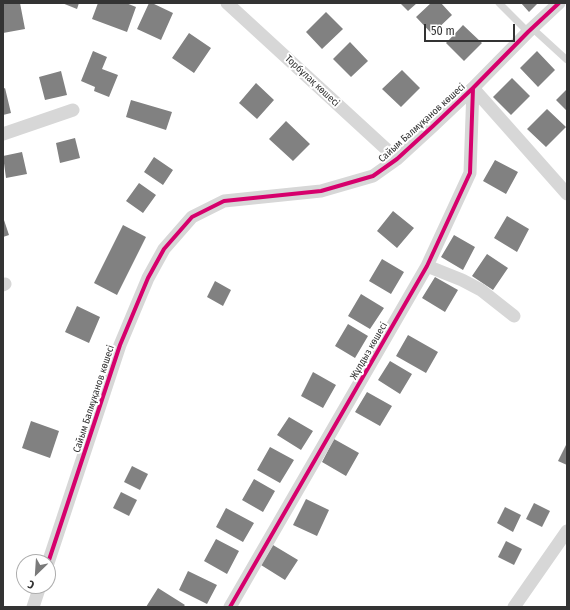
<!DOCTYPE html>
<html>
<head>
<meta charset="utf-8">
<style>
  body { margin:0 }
  #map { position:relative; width:570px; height:610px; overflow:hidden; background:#fff; font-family:"Fira Sans Condensed",sans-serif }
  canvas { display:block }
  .frame { position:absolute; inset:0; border:4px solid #333; pointer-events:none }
  .north { position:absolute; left:16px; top:554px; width:40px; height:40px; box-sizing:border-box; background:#fff; border:1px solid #adadad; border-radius:50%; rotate:205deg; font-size:11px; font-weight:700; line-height:16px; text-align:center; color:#333 }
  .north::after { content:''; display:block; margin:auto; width:14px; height:18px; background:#7a7a7a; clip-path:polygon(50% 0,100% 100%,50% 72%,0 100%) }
  .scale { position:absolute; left:424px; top:24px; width:91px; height:18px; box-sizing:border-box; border:2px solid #333; border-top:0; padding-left:5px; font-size:12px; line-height:14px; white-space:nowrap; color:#333; -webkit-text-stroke:3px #fff; paint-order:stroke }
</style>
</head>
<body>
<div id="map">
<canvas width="570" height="610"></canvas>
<div class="frame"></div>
<div class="north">С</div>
<div class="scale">50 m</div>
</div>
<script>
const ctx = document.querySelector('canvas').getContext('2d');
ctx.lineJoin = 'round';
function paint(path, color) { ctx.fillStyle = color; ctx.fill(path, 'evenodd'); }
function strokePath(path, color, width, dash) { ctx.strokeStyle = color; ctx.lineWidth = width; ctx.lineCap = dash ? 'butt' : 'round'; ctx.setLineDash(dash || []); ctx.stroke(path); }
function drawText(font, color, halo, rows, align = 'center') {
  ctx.font = font + ' "Fira Sans Condensed",sans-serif'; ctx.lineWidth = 4; ctx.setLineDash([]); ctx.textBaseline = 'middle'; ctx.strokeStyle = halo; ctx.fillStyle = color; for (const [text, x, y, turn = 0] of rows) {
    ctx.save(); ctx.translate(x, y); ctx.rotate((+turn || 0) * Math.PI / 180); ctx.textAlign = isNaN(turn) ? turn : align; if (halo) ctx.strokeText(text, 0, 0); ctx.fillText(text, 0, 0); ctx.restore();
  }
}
paint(new Path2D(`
  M3,3h17l5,26 -22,4z
  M62,3h17l-2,6z
  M98,3h28l10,4 -9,25 -35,-13z
  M149,3h3l21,10 -12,27 -24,-11z
  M400,3h17l-9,8z
  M431,3h10l11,12 -20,19 -16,-17z
  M521,3h17l-9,9z
  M326,12l17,17 -21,20 -16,-17z
  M463,25l19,18 -18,18 -18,-18z
  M189,33l22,15 -17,25 -22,-15z
  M350,42l18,19 -17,16 -18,-18z
  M93,51l14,6 -5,12 16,6 -9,22 -15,-6 1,-4 -14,-6z
  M537,51l18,19 -17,17 -18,-19z
  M402,70l18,18 -19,19 -19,-18z
  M61,71l6,24 -22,5 -6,-23z
  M512,78l18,18 -19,19 -18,-18z
  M256,83l18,17 -17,19 -18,-16z
  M5,88l6,25 -8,2v-26z
  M567,89v22l-11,-11z
  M131,100l41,12 -6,18 -40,-13z
  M547,109l19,18 -20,20 -19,-18z
  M286,121l24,23 -17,17 -24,-22z
  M75,138l5,20 -20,5 -4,-20z
  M22,152l5,22 -21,4 -3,-22z
  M154,157l19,13 -10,15 -19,-13z
  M495,160l23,12 -12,22 -23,-13z
  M139,183l17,12 -13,18 -17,-12z
  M393,211l21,17 -17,20 -20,-17z
  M507,216l22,13 -12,23 -23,-14z
  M3,217l6,18 -6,2z
  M123,225l23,12 -29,58 -23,-12z
  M454,235l21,12 -12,23 -22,-13z
  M487,254l21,14 -15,22 -21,-14z
  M382,259l22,13 -13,22 -22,-13z
  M435,277l23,13 -13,22 -23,-14z
  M215,281l16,9 -8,16 -16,-9z
  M361,294l23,14 -14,21 -22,-13z
  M77,306l23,11 -11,26 -24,-11z
  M348,324l20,12 -13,22 -20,-12z
  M408,335l30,17 -12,21 -30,-17z
  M390,361l22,13 -12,20 -22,-14z
  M313,372l23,13 -13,23 -22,-12z
  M367,392l25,14 -12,20 -25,-14z
  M289,417l24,14 -12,19 -24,-15z
  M31,421l28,10 -9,27 -28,-10z
  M334,439l25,14 -13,23 -24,-14z
  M567,443v22l-9,-4z
  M270,447l24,13 -14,23 -23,-13z
  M132,466l16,8 -8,16 -16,-8z
  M254,479l21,12 -12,21 -21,-12z
  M121,492l16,8 -8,16 -16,-8z
  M306,499l23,11 -12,26 -24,-11z
  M534,503l16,8 -8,16 -16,-8z
  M505,507l16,8 -8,17 -16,-9z
  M226,508l28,15 -11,19 -27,-15z
  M216,539l23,12 -12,23 -23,-13z
  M506,541l16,8 -8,16 -16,-8z
  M273,545l25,15 -13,20 -24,-15z
  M188,571l29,14 -10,19 -28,-14z
  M158,588l27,17 -2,2h-37z`), '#818181');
strokePath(new Path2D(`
  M499,3l29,29
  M532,28l35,32`), '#d7d7d7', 7);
strokePath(new Path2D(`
  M227,3l170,156
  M473,88l94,106
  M3,134l70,-24
  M427,266l35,14 19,10 33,26
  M3,285l2,-1
  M48,563l72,-218 28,-67 16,-29 28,-32 32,-16 97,-10 52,-15 24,-17 36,-33 40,-38 55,-56 31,-29
  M33,607l7,-21
  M230,607l197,-341 43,-93 3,-85
  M514,607l53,-76`), '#d7d7d7', 13);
strokePath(new Path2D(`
  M48,563l72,-218 28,-67 16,-29 28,-32 32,-16 97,-10 52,-15 24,-17 36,-33 40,-38 55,-56 31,-29
  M230,607l197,-341 43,-93 3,-85`), '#d6006c', 4);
drawText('10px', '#333', '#fff', [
  ["Торбұлақ көшесі",312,81,43],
  ["Сайым Балмұқанов көшесі",422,123,-42],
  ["Жұлдыз көшесі",369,351,-60],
  ["Сайым Балмұқанов көшесі",94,399,-72]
]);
</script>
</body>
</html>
